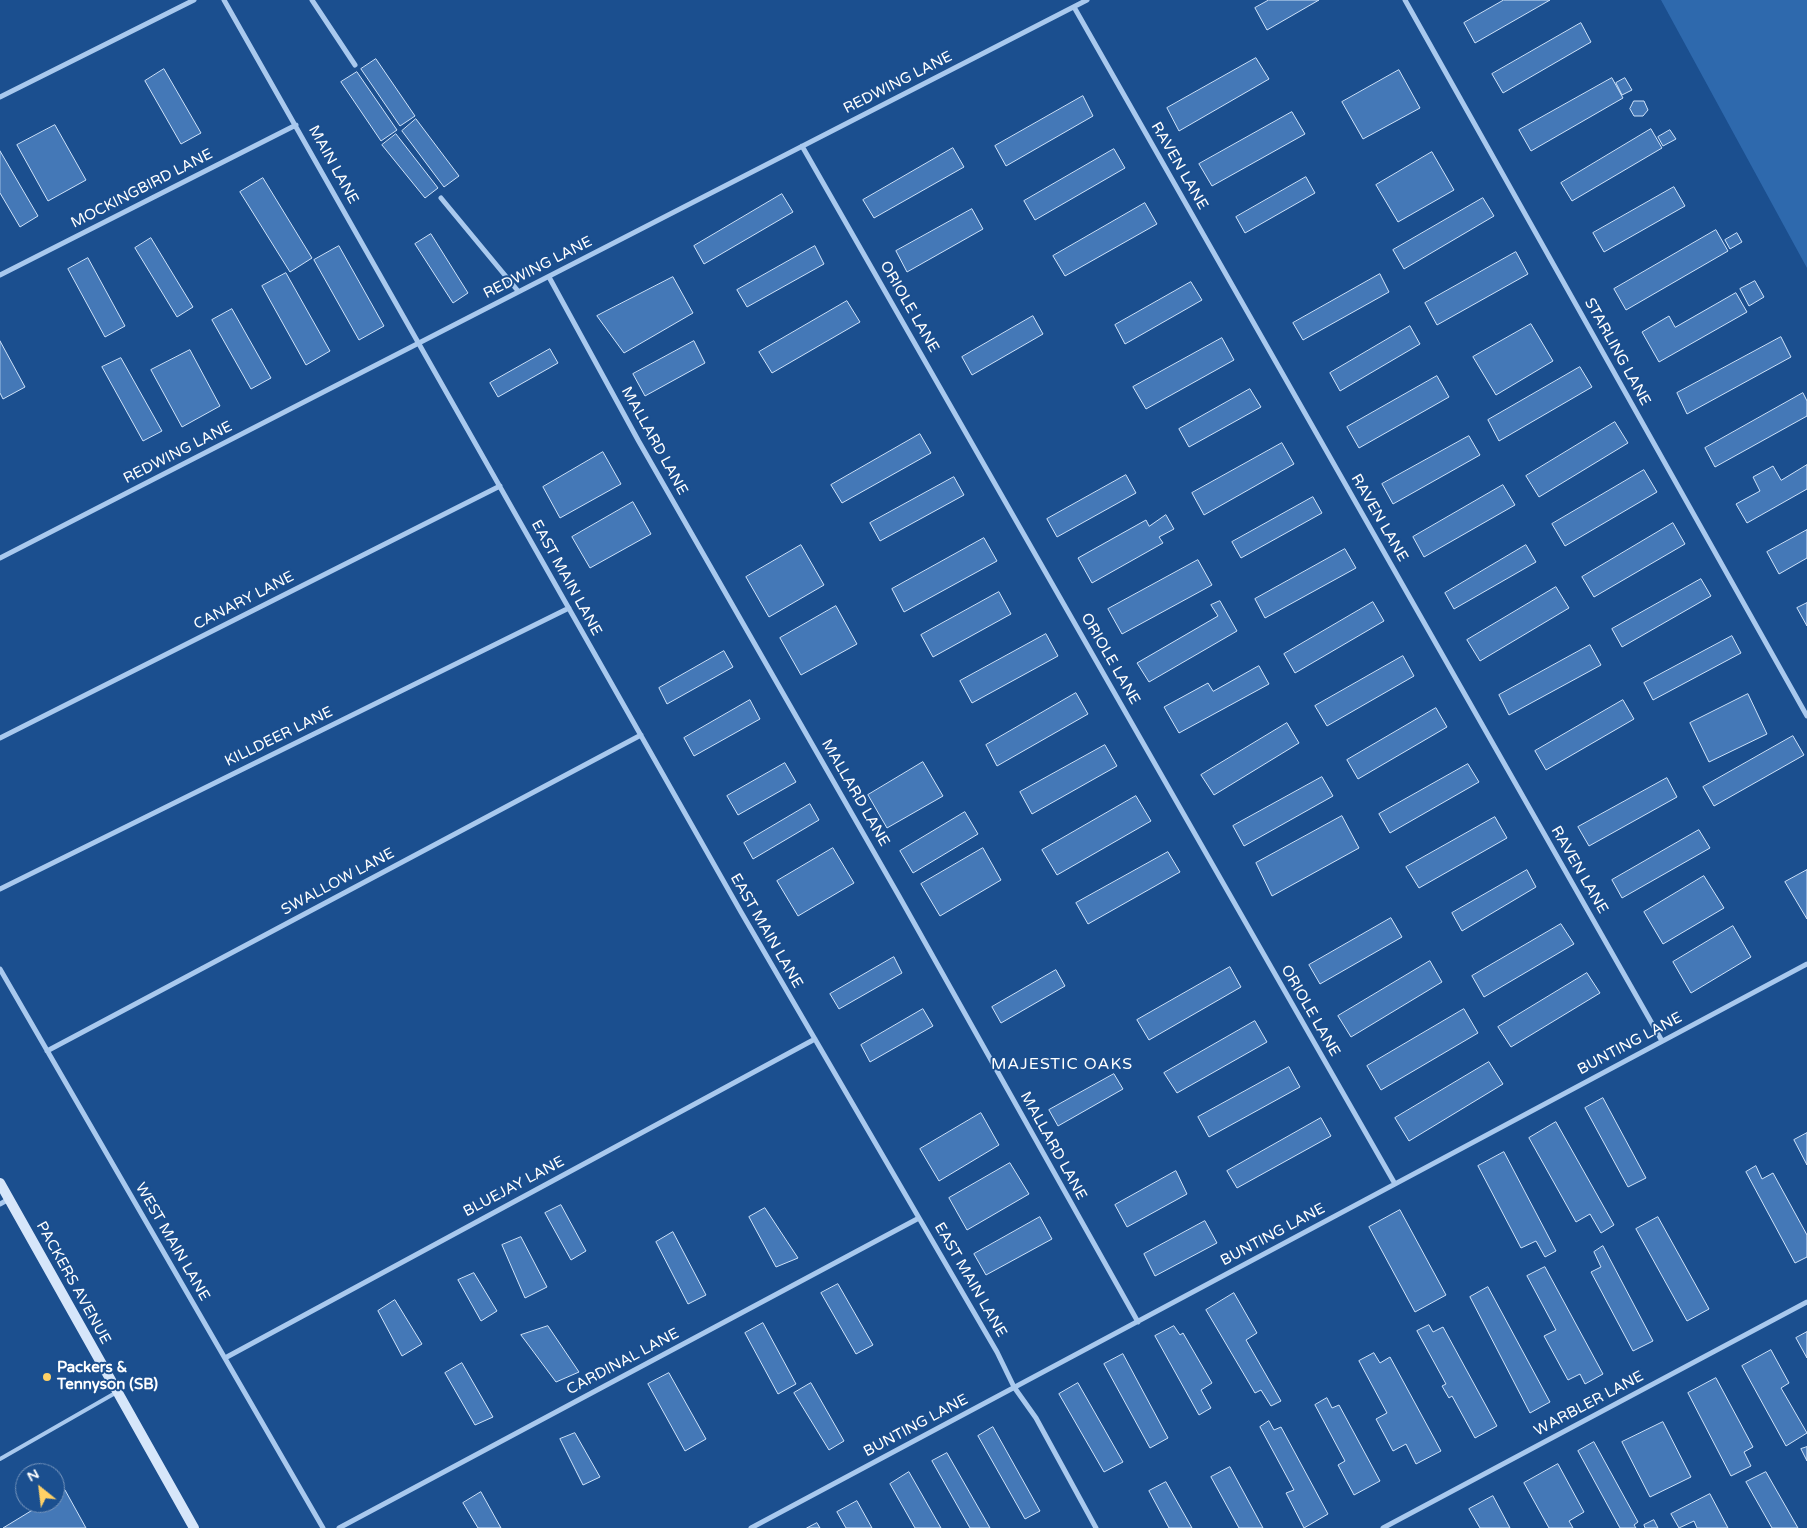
<!DOCTYPE html>
<html>
<head>
<meta charset="utf-8">
<style>
  body { margin:0 }
  #map { position:relative; width:1807px; height:1528px; overflow:hidden; background:#1b4f8f; font-family:"Varela Round",sans-serif }
  canvas { display:block }
  .north { position:absolute; left:15px; top:1463px; width:50px; height:50px; box-sizing:border-box; background:#1b4f8f; border:1px solid #7695bc; border-radius:50%; rotate:331deg; font-size:14px; font-weight:700; line-height:20px; text-align:center; color:#fff }
  .north::after { content:''; display:block; margin:auto; width:18px; height:22px; background:#ffd166; clip-path:polygon(50% 0,100% 100%,50% 72%,0 100%) }
</style>
</head>
<body>
<div id="map">
<canvas width="1807" height="1528"></canvas>
<div class="north">N</div>
</div>
<script>
const ctx = document.querySelector('canvas').getContext('2d');
ctx.lineJoin = 'round';
function paint(path, color) { ctx.fillStyle = color; ctx.fill(path, 'evenodd'); }
function strokePath(path, color, width, dash) { ctx.strokeStyle = color; ctx.lineWidth = width; ctx.lineCap = dash ? 'butt' : 'round'; ctx.setLineDash(dash || []); ctx.stroke(path); }
function drawText(font, color, halo, rows, align = 'center') {
  ctx.font = font + ' "Varela Round",sans-serif'; ctx.lineWidth = 4; ctx.setLineDash([]); ctx.textBaseline = 'middle'; ctx.strokeStyle = halo; ctx.fillStyle = color; for (const [text, x, y, turn = 0] of rows) {
    ctx.save(); ctx.translate(x, y); ctx.rotate((+turn || 0) * Math.PI / 180); ctx.textAlign = isNaN(turn) ? turn : align; if (halo) ctx.strokeText(text, 0, 0); ctx.fillText(text, 0, 0); ctx.restore();
  }
}
paint(new Path2D(`
  M1661,0h146v268z`), '#2e69ad');
const building = new Path2D(`
  M1269,0h50l-52,30 -12,-22z
  M1504,0h46l-75,43 -11,-20z
  M1581,23l10,19 -88,51 -11,-19z
  M1256,58l13,21 -90,52 -12,-23z
  M376,59l39,57 -15,10 -39,-57z
  M164,69l37,64 -20,11 -36,-63z
  M1399,70l21,38 -57,31 -21,-37z
  M357,72l40,58 -16,11 -40,-59z
  M1612,78l11,20 -92,53 -12,-21z
  M1625,78l7,12 -10,5 -6,-12z
  M1083,96l10,20 -87,50 -11,-20z
  M1634,101h10l4,9 -5,6h-9l-4,-7z
  M1292,112l13,22 -93,52 -13,-22z
  M416,119l43,57 -15,11 -42,-56z
  M55,125l31,55 -38,21 -31,-56z
  M1651,129l11,19 -90,53 -11,-18z
  M1670,130l6,9 -13,7 -5,-9z
  M396,134l42,54 -13,10 -43,-53z
  M953,148l11,19 -90,51 -11,-18z
  M1114,149l11,19 -90,52 -11,-19z
  M0,151l38,65 -18,11 -20,-34z
  M1432,152l22,38 -56,32 -22,-37z
  M1306,177l9,16 -70,40 -9,-16z
  M263,178l49,80 -22,14 -50,-80z
  M1674,187l11,19 -81,46 -11,-19z
  M782,194l11,18 -89,52 -10,-18z
  M1483,198l11,18 -90,53 -11,-19z
  M1145,203l12,21 -92,52 -12,-20z
  M972,209l11,20 -76,43 -11,-21z
  M1716,230l12,21 -102,59 -12,-21z
  M1737,233l5,9 -12,7 -5,-9z
  M431,234l37,59 -15,10 -38,-59z
  M151,238l42,69 -16,10 -42,-69z
  M339,246l45,80 -25,14 -45,-80z
  M815,246l9,18 -77,43 -10,-17z
  M1516,252l12,22 -91,51 -12,-22z
  M88,258l37,68 -20,11 -37,-68z
  M286,273l44,78 -24,14 -44,-79z
  M1380,274l9,18 -86,48 -10,-17z
  M673,277l20,36 -69,40 -27,-37z
  M1755,281l9,16 -15,9 -9,-17z
  M1191,282l11,18 -77,44 -10,-19z
  M1736,293l11,19 -88,50 -17,-30 27,-16 6,11z
  M847,301l13,21 -88,51 -13,-21z
  M232,309l39,69 -20,11 -39,-69z
  M1033,316l10,18 -71,41 -10,-18z
  M1531,324l22,37 -57,34 -23,-38z
  M1410,326l10,18 -80,47 -10,-18z
  M1781,337l10,20 -104,57 -10,-21z
  M1222,338l12,22 -88,49 -13,-22z
  M0,341l25,46 -22,12 -3,-6z
  M694,341l11,22 -60,33 -12,-22z
  M550,349l8,14 -60,34 -8,-14z
  M190,350l30,56 -38,21 -31,-57z
  M121,358l41,73 -19,10 -41,-74z
  M1580,367l12,20 -93,54 -11,-21z
  M1437,376l12,21 -90,51 -12,-21z
  M1250,389l11,18 -72,40 -10,-18z
  M1803,393l4,8v15l-92,51 -10,-19z
  M1615,422l13,21 -89,54 -13,-21z
  M920,434l11,19 -89,50 -11,-18z
  M1469,436l11,19 -87,49 -11,-20z
  M1282,443l12,21 -90,51 -12,-22z
  M603,452l18,32 -61,34 -17,-31z
  M1807,465v24l-60,34 -11,-19 24,-13 -7,-14 20,-11 8,14z
  M1644,470l13,22 -92,54 -13,-22z
  M1126,475l10,18 -79,44 -10,-18z
  M954,477l10,18 -84,46 -10,-18z
  M1503,485l12,20 -91,52 -11,-20z
  M1313,497l9,16 -81,45 -9,-16z
  M633,502l18,32 -61,34 -18,-31z
  M1166,515l8,14 -15,8 4,6 -71,40 -14,-25 68,-38 3,6z
  M1673,523l12,21 -91,53 -12,-20z
  M1807,530v28l-28,16 -12,-22z
  M984,538l13,23 -93,51 -12,-23z
  M801,545l23,40 -55,32 -23,-40z
  M1526,545l10,17 -82,47 -9,-16z
  M1345,549l11,19 -91,50 -10,-19z
  M1198,560l14,25 -90,49 -14,-25z
  M1701,579l10,17 -89,51 -10,-18z
  M1556,587l13,21 -89,53 -13,-21z
  M999,592l12,22 -78,43 -12,-22z
  M1220,601l17,30 -88,51 -12,-19 81,-47 -7,-11z
  M1373,602l11,19 -89,52 -11,-19z
  M1807,603v23l-10,-18z
  M836,606l21,38 -56,31 -21,-37z
  M1046,634l12,22 -86,47 -12,-22z
  M1732,636l9,17 -88,47 -9,-17z
  M1590,645l11,20 -92,50 -10,-20z
  M724,651l9,16 -66,37 -8,-16z
  M1403,656l11,20 -87,50 -12,-20z
  M1259,666l10,18 -90,49 -15,-26 44,-24 5,8z
  M1076,693l12,21 -91,52 -11,-21z
  M1748,694l19,40 -58,28 -19,-39z
  M750,700l10,19 -66,37 -10,-18z
  M1623,700l11,19 -88,51 -11,-19z
  M1436,708l11,19 -89,52 -11,-19z
  M1287,723l12,20 -85,52 -13,-20z
  M1793,736l11,19 -90,51 -11,-19z
  M1105,745l12,21 -85,48 -12,-22z
  M923,762l20,34 -56,32 -19,-33z
  M785,763l11,19 -58,33 -11,-19z
  M1468,764l11,18 -89,51 -11,-19z
  M1322,777l11,19 -89,50 -11,-20z
  M1667,778l10,19 -88,49 -11,-19z
  M1136,796l15,25 -94,54 -15,-25z
  M810,804l9,16 -66,39 -9,-16z
  M965,812l13,22 -65,39 -13,-22z
  M1342,816l17,32 -87,48 -16,-33z
  M1495,817l12,21 -88,50 -13,-21z
  M1699,830l11,18 -88,50 -10,-18z
  M833,848l21,35 -56,33 -21,-35z
  M983,848l18,32 -61,36 -19,-32z
  M1168,852l12,20 -92,52 -12,-21z
  M1527,870l9,17 -74,44 -10,-18z
  M1807,870v49l-22,-37z
  M1704,876l20,32 -61,36 -19,-32z
  M1391,918l11,19 -82,47 -11,-19z
  M1561,924l13,20 -90,53 -12,-21z
  M1733,926l18,31 -60,36 -18,-31z
  M894,957l8,16 -63,36 -9,-15z
  M1430,961l12,21 -91,55 -13,-21z
  M1230,967l11,20 -92,53 -12,-20z
  M1056,970l9,16 -64,37 -9,-16z
  M1587,973l13,20 -89,54 -13,-20z
  M923,1009l10,17 -63,36 -9,-17z
  M1464,1009l14,24 -97,57 -14,-24z
  M1255,1021l12,21 -90,51 -13,-20z
  M1489,1062l14,22 -94,57 -14,-23z
  M1289,1067l11,20 -91,50 -11,-20z
  M1114,1074l9,15 -65,37 -9,-16z
  M1603,1098l43,80 -18,9 -43,-79z
  M981,1113l18,32 -60,36 -19,-32z
  M1321,1118l10,18 -94,52 -10,-17z
  M1556,1122l58,103 -13,8 -11,-19 -14,8 -47,-84z
  M1807,1133v32l-13,-25z
  M1504,1152l52,99 -11,6 -9,-16 -15,7 -43,-82z
  M1010,1163l19,31 -62,36 -18,-32z
  M1756,1166l6,13 11,-6 34,62v22l-12,6 -49,-91z
  M1176,1171l11,23 -60,33 -12,-22z
  M561,1205l25,46 -15,9 -26,-47z
  M765,1208l33,50 -22,9 -27,-50z
  M1400,1210l46,85 -31,17 -46,-85z
  M1040,1217l12,22 -66,36 -12,-21z
  M1658,1217l51,92 -22,12 -51,-92z
  M1205,1221l12,22 -62,33 -11,-22z
  M673,1232l33,63 -18,9 -32,-62z
  M521,1237l26,50 -22,11 -23,-53z
  M1603,1246l50,95 -20,10 -42,-79 10,-5 -7,-15z
  M1545,1267l58,107 -18,10 -5,-10 -12,6 -24,-44 12,-6 -29,-54z
  M474,1273l23,38 -16,10 -23,-41z
  M838,1284l35,61 -17,9 -35,-61z
  M1488,1287l62,115 -20,11 -60,-116z
  M1234,1293l23,40 -11,7 35,61 -10,5 -10,-16 -6,3 -49,-83z
  M395,1300l27,44 -20,12 -24,-45z
  M763,1323l33,61 -18,10 -33,-61z
  M1429,1325l4,7 10,-5 54,99 -22,12 -23,-42 -3,2 -7,-12 4,-2 -29,-53z
  M548,1326l31,46 -23,10 -35,-47z
  M1174,1326l6,9 3,-2 29,50 -11,7 10,18 -12,7 -44,-79z
  M1807,1332v26l-11,-20z
  M1771,1350l18,33 -8,5 26,45 -21,13 -44,-80z
  M1374,1353l6,10 10,-6 51,94 -25,13 -10,-20 -13,7 -17,-32 11,-6 -28,-52z
  M1123,1354l45,84 -18,10 -46,-84z
  M462,1363l31,54 -18,8 -30,-52z
  M669,1373l37,66 -21,12 -37,-67z
  M1716,1378l37,69 -9,5 7,14 -20,10 -43,-83z
  M811,1383l33,58 -15,9 -35,-57z
  M1078,1383l45,79 -19,10 -45,-78z
  M1327,1398l5,10 7,-3 41,76 -26,14 -16,-30 7,-4 -30,-56z
  M1269,1421l5,9 7,-3 47,87 -24,14 -18,-35 8,-3 -34,-63z
  M1663,1422l28,55 -41,20 -28,-55z
  M993,1427l47,84 -15,8 -47,-83z
  M575,1433l25,44 -17,8 -23,-46z
  M1594,1442l44,80 -4,3 2,3h-16l-42,-77z
  M1807,1447v14l-6,-12z
  M947,1453l43,75h-20l-38,-67z
  M1558,1464l26,48 -15,9 4,7h-24l-25,-45z
  M1230,1467l33,61h-24l-28,-51z
  M909,1472l32,56h-26l-25,-44z
  M1766,1472l32,56h-26l-26,-46z
  M1166,1482l26,46h-23l-20,-37z
  M65,1490l21,38h-83l41,-25h11v-7z
  M481,1492l20,36h-23l-15,-25z
  M1710,1494l18,34h-31l-3,-7 -15,7 -8,-14z
  M1493,1496l17,32h-30l-11,-19z
  M857,1501l15,27h-26l-9,-16z
  M1654,1520l4,8h-13l-1,-3z
  M817,1523l3,5h-13z`);
paint(building, '#4478b7');
strokePath(building, '#cfe3fa', 1);
strokePath(new Path2D(`
  M0,1459l117,-67`), '#a9c9ee', 4);
strokePath(new Path2D(`
  M224,0l517,912 256,440 17,35 22,31 60,110
  M312,0l43,65
  M1405,0l402,716
  M1074,7l588,1034
  M0,97l194,-97
  M802,146l593,1038
  M441,198l77,93
  M0,275l296,-150
  M549,277l89,163 261,456 239,426
  M0,558l1087,-558
  M0,738l500,-252
  M0,889l569,-281
  M0,969l323,559
  M47,1051l594,-316
  M0,1204l9,-5
  M225,1358l590,-319
  M339,1528l580,-310
  M751,1528l1056,-564
  M1383,1528l424,-226`), '#a9c9ee', 5);
strokePath(new Path2D(`
  M0,1183l194,345`), '#d6e6fa', 10);
for (const [x, y, r, color] of [
  [47,1377,5,"#ffd166"]
]) { const dot = new Path2D(); dot.arc(x, y, r, 0, 2 * Math.PI); ctx.fillStyle = color; ctx.fill(dot); strokePath(dot, '#1b4f8f', 2); }
drawText('15px', '#fff', '#1b4f8f', [
  ["REDWING LANE",898,83,-27],
  ["MAIN LANE",333,165,61],
  ["RAVEN LANE",1179,166,60],
  ["MOCKINGBIRD LANE",142,189,-27],
  ["REDWING LANE",538,268,-27],
  ["ORIOLE LANE",909,307,60],
  ["STARLING LANE",1617,352,61],
  ["MALLARD LANE",654,441,61],
  ["REDWING LANE",178,453,-27],
  ["RAVEN LANE",1379,518,60],
  ["EAST MAIN LANE",566,578,61],
  ["CANARY LANE",244,601,-27],
  ["ORIOLE LANE",1110,659,60],
  ["KILLDEER LANE",279,737,-26],
  ["MALLARD LANE",855,793,60],
  ["RAVEN LANE",1579,870,60],
  ["SWALLOW LANE",338,882,-28],
  ["EAST MAIN LANE",766,931,60],
  ["ORIOLE LANE",1310,1011,60],
  ["BUNTING LANE",1630,1044,-28],
  ["MALLARD LANE",1053,1146,61],
  ["BLUEJAY LANE",514,1187,-28],
  ["BUNTING LANE",1273,1235,-28],
  ["WEST MAIN LANE",172,1242,60],
  ["EAST MAIN LANE",970,1280,60],
  ["PACKERS AVENUE",73,1283,61],
  ["CARDINAL LANE",623,1362,-28],
  ["WARBLER LANE",1589,1404,-28],
  ["BUNTING LANE",916,1426,-28]
]);
drawText('bold 15px', '#fff', '#1b4f8f', [
  ["Packers &",57,1368],
  ["Tennyson (SB)",57,1385]
], 'left');
ctx.letterSpacing = '1px';
drawText('16px', '#fff', '#1b4f8f', [
  ["MAJESTIC OAKS",1062,1065]
]);
ctx.letterSpacing = '0px';
</script>
</body>
</html>
